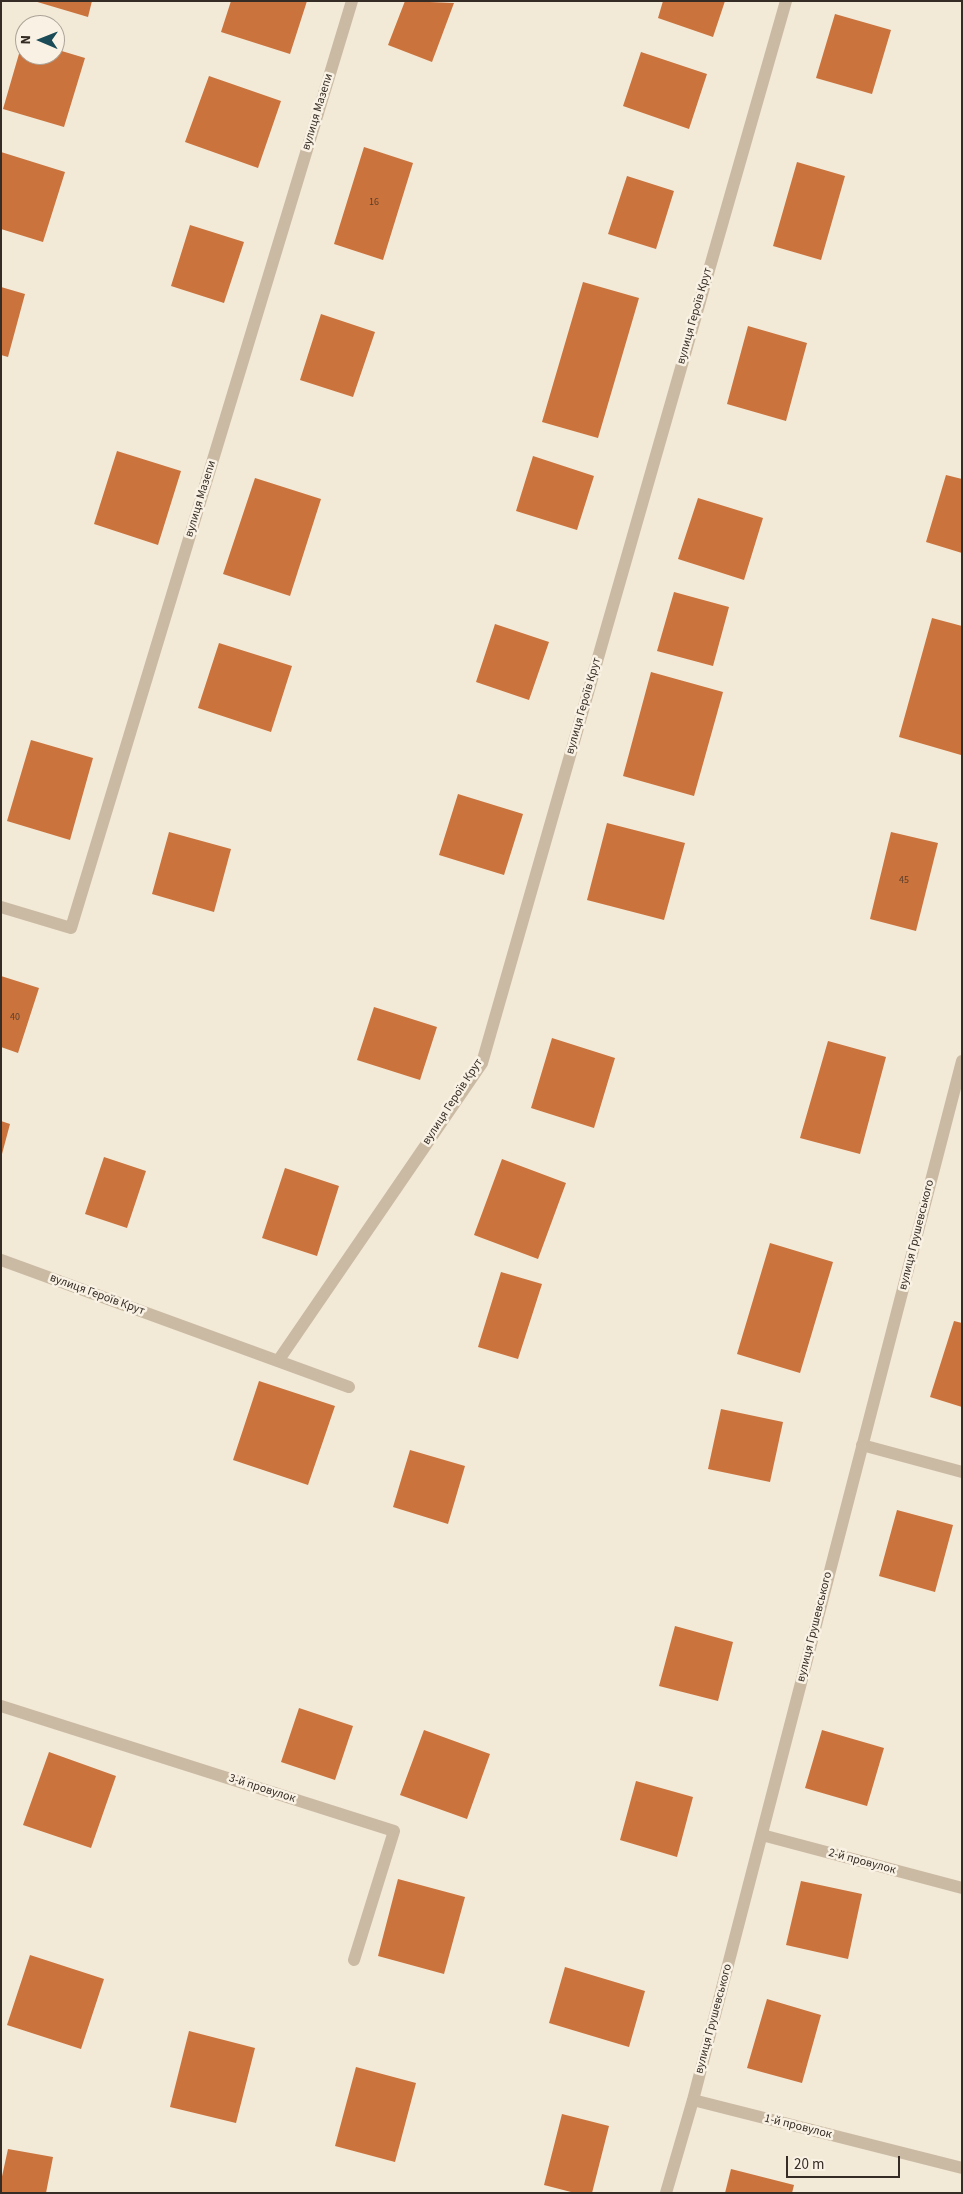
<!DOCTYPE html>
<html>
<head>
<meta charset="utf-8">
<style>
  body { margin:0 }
  #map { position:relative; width:963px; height:2194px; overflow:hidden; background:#f2e9d7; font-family:"Source Sans 3",sans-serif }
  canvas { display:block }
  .frame { position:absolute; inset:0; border:2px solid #352c25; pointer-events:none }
  .north { position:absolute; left:15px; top:15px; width:50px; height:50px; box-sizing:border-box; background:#f9f2e4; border:1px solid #aba398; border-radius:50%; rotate:271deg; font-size:14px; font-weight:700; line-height:20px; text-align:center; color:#352c25 }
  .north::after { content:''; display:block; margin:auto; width:18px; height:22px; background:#1a4b57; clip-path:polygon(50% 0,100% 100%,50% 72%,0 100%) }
  .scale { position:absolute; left:786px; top:2156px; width:114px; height:22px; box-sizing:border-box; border:2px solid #352c25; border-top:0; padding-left:6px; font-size:15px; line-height:18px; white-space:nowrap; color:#352c25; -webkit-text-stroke:4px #f9f2e4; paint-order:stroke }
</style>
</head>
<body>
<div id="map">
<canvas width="963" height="2194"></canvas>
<div class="frame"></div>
<div class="north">N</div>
<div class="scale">20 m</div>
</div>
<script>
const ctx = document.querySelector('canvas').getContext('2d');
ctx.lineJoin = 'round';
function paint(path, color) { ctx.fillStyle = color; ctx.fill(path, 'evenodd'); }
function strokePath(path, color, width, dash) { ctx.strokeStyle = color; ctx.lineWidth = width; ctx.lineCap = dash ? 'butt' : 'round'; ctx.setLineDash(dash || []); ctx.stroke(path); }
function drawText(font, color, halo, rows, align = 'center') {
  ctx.font = font + ' "Source Sans 3",sans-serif'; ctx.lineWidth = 5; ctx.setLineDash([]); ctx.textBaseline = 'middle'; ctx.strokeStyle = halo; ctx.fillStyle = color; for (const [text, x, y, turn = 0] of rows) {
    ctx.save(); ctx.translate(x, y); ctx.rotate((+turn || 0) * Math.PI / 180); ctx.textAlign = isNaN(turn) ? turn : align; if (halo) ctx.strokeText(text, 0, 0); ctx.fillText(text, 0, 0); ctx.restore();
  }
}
paint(new Path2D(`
  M34,1h58l-4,16z
  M231,1h76l-17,53 -69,-22z
  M405,1l49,2 -22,59 -44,-17z
  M663,1h62l-12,36 -55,-19z
  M835,14l56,16 -19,64 -56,-16z
  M23,40l2,15h30v-6l30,9 -21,69 -61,-18z
  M641,52l66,22 -18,55 -66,-23z
  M209,76l72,25 -23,67 -73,-26z
  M364,147l49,16 -30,97 -49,-16z
  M1,152l64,20 -22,70 -42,-13z
  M797,162l48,14 -24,84 -48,-14z
  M627,176l47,15 -18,58 -48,-15z
  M190,225l54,17 -20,61 -53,-17z
  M583,282l56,16 -41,140 -56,-16z
  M1,287l24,7 -17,63 -7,-2z
  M321,314l54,18 -22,65 -53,-17z
  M748,326l59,17 -21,78 -59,-17z
  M117,451l64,20 -23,74 -64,-21z
  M533,456l61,20 -17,54 -61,-19z
  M946,475l16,4v74l-36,-11z
  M255,478l66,21 -31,97 -67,-22z
  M698,498l65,20 -19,62 -66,-21z
  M674,592l55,15 -16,59 -56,-15z
  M932,618l30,8 -1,129 -62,-18z
  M495,624l54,18 -20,58 -53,-18z
  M219,643l73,23 -21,66 -73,-24z
  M651,672l72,20 -29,104 -71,-20z
  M31,740l62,18 -23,82 -63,-19z
  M458,794l65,20 -19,61 -65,-20z
  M607,823l78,20 -21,77 -77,-20z
  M169,832l62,17 -17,63 -62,-18z
  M891,832l47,11 -22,88 -46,-12z
  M1,976l38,12 -21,65 -17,-6z
  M374,1007l63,20 -17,53 -63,-20z
  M552,1038l63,20 -21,70 -63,-20z
  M828,1041l58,16 -26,97 -60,-16z
  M1,1121l9,3 -8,30h-1z
  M104,1157l42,14 -19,57 -42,-14z
  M502,1159l64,24 -28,76 -64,-24z
  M285,1168l54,18 -22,70 -55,-18z
  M770,1243l63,19 -33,111 -63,-19z
  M501,1272l41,12 -24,75 -40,-12z
  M954,1321l8,2v84l-32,-10z
  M259,1381l76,25 -27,79 -75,-25z
  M721,1409l62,13 -13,60 -62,-13z
  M410,1450l55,16 -17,58 -55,-17z
  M897,1510l56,15 -18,67 -56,-16z
  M675,1626l58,16 -15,59 -59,-15z
  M299,1708l54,18 -18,54 -54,-18z
  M424,1730l66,24 -23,65 -67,-24z
  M822,1730l62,18 -17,58 -62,-18z
  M49,1752l67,24 -25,72 -68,-23z
  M636,1781l57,16 -16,60 -57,-17z
  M398,1879l67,18 -21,77 -66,-18z
  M801,1881l61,13 -14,65 -62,-14z
  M30,1955l74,24 -23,70 -74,-24z
  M565,1967l80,24 -16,56 -80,-24z
  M767,1999l54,16 -19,68 -55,-15z
  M189,2031l66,17 -19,75 -66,-16z
  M356,2067l60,16 -21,79 -60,-16z
  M562,2114l47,12 -17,67h-17l-31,-8z
  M8,2149l45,8 -7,36h-45v-12z
  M731,2169l63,16 -2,8h-67z`), '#ca733d');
strokePath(new Path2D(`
  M1,907l70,21 281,-927
  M1,1260l348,127
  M278,1361l204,-298 304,-1062
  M862,1445l100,27
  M1,1706l393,125 -40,129
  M762,1835l200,53
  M693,2100l269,68
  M666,2193l27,-93 269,-1039`), '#cabaa3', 12);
drawText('10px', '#5a3e2b', null, [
  ["16",374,203],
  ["45",904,881],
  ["40",15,1018]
]);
drawText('12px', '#352c25', '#f9f2e4', [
  ["вулиця Мазепи",318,112,-73],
  ["вулиця Героїв Крут",695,316,-74],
  ["вулиця Мазепи",201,499,-73],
  ["вулиця Героїв Крут",584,706,-74],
  ["вулиця Героїв Крут",453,1102,-57],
  ["вулиця Грушевського",917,1235,-76],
  ["вулиця Героїв Крут",97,1295,20],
  ["вулиця Грушевського",815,1627,-76],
  ["3-й провулок",262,1789,18],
  ["2-й провулок",862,1862,15],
  ["вулиця Грушевського",714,2019,-75],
  ["1-й провулок",798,2127,14]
]);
</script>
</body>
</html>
